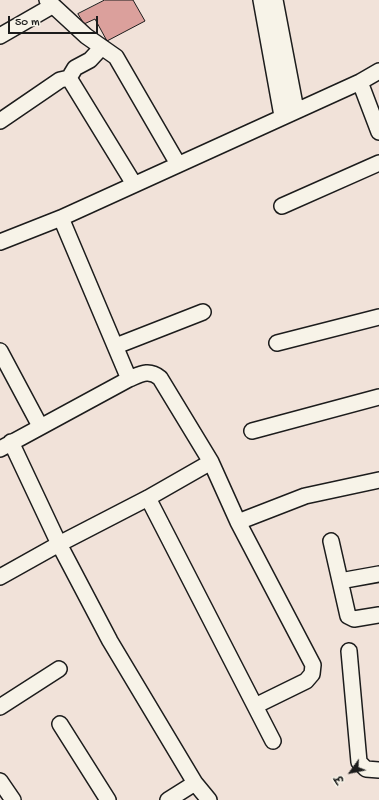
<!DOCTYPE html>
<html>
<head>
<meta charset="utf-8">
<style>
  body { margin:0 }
  #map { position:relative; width:379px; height:800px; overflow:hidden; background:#f1e2d9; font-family:"Gochi Hand","Playpen Sans Deva",sans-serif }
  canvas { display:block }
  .north { position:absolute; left:331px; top:752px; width:40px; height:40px; -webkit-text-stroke:3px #f7f3e8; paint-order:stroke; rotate:237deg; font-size:11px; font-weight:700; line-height:16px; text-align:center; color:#1c1c1c }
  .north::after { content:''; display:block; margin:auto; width:14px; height:18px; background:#1c1c1c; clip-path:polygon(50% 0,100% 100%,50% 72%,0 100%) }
  .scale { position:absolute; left:8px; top:16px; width:90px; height:18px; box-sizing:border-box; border:2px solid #1c1c1c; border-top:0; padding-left:5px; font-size:12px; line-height:14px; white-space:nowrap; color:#1c1c1c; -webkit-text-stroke:3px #f7f3e8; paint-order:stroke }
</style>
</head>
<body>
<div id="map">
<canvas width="379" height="800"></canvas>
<div class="north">उ</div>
<div class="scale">50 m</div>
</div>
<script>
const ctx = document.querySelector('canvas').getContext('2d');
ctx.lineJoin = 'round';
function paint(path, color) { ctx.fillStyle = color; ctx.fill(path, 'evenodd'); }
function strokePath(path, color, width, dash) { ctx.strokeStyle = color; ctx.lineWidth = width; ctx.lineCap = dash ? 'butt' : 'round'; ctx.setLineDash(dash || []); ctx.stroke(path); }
const building = new Path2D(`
  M105,0h28l12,21 -38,20 -12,-22 -11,5 -6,-10z`);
paint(building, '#dba09c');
strokePath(building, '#1c1c1c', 1);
const minor = new Path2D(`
  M47,0l39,36 30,21 62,107
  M261,0l21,116
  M275,0l21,110
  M0,36l52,-30
  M69,78l65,106
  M69,78l6,-10 15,-8 12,-13
  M360,82l19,50
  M0,121l60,-41 9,-2
  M282,206l97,-43
  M61,218l68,161
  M0,242l61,-24 299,-136 19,-11
  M277,343l102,-26
  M116,346l87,-34
  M0,351l40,75
  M252,431l127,-34
  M11,442l48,102 51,97 85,142 14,17
  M0,449l129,-70c12,-5 20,-10 31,-1l51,84 27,60 75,143 -1,9 -6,7 -51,25
  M148,498l125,243
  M238,522l67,-26 74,-16
  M331,541l17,75 6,3 25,-4
  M0,577l59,-33 89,-46 63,-36
  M340,581l39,-7
  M349,651l10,111 7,7 13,1
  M0,707l59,-38
  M60,724l48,76
  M0,781l13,19
  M168,800l27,-17`);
strokePath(minor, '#1c1c1c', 18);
strokePath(minor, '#f7f3e8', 15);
</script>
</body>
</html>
